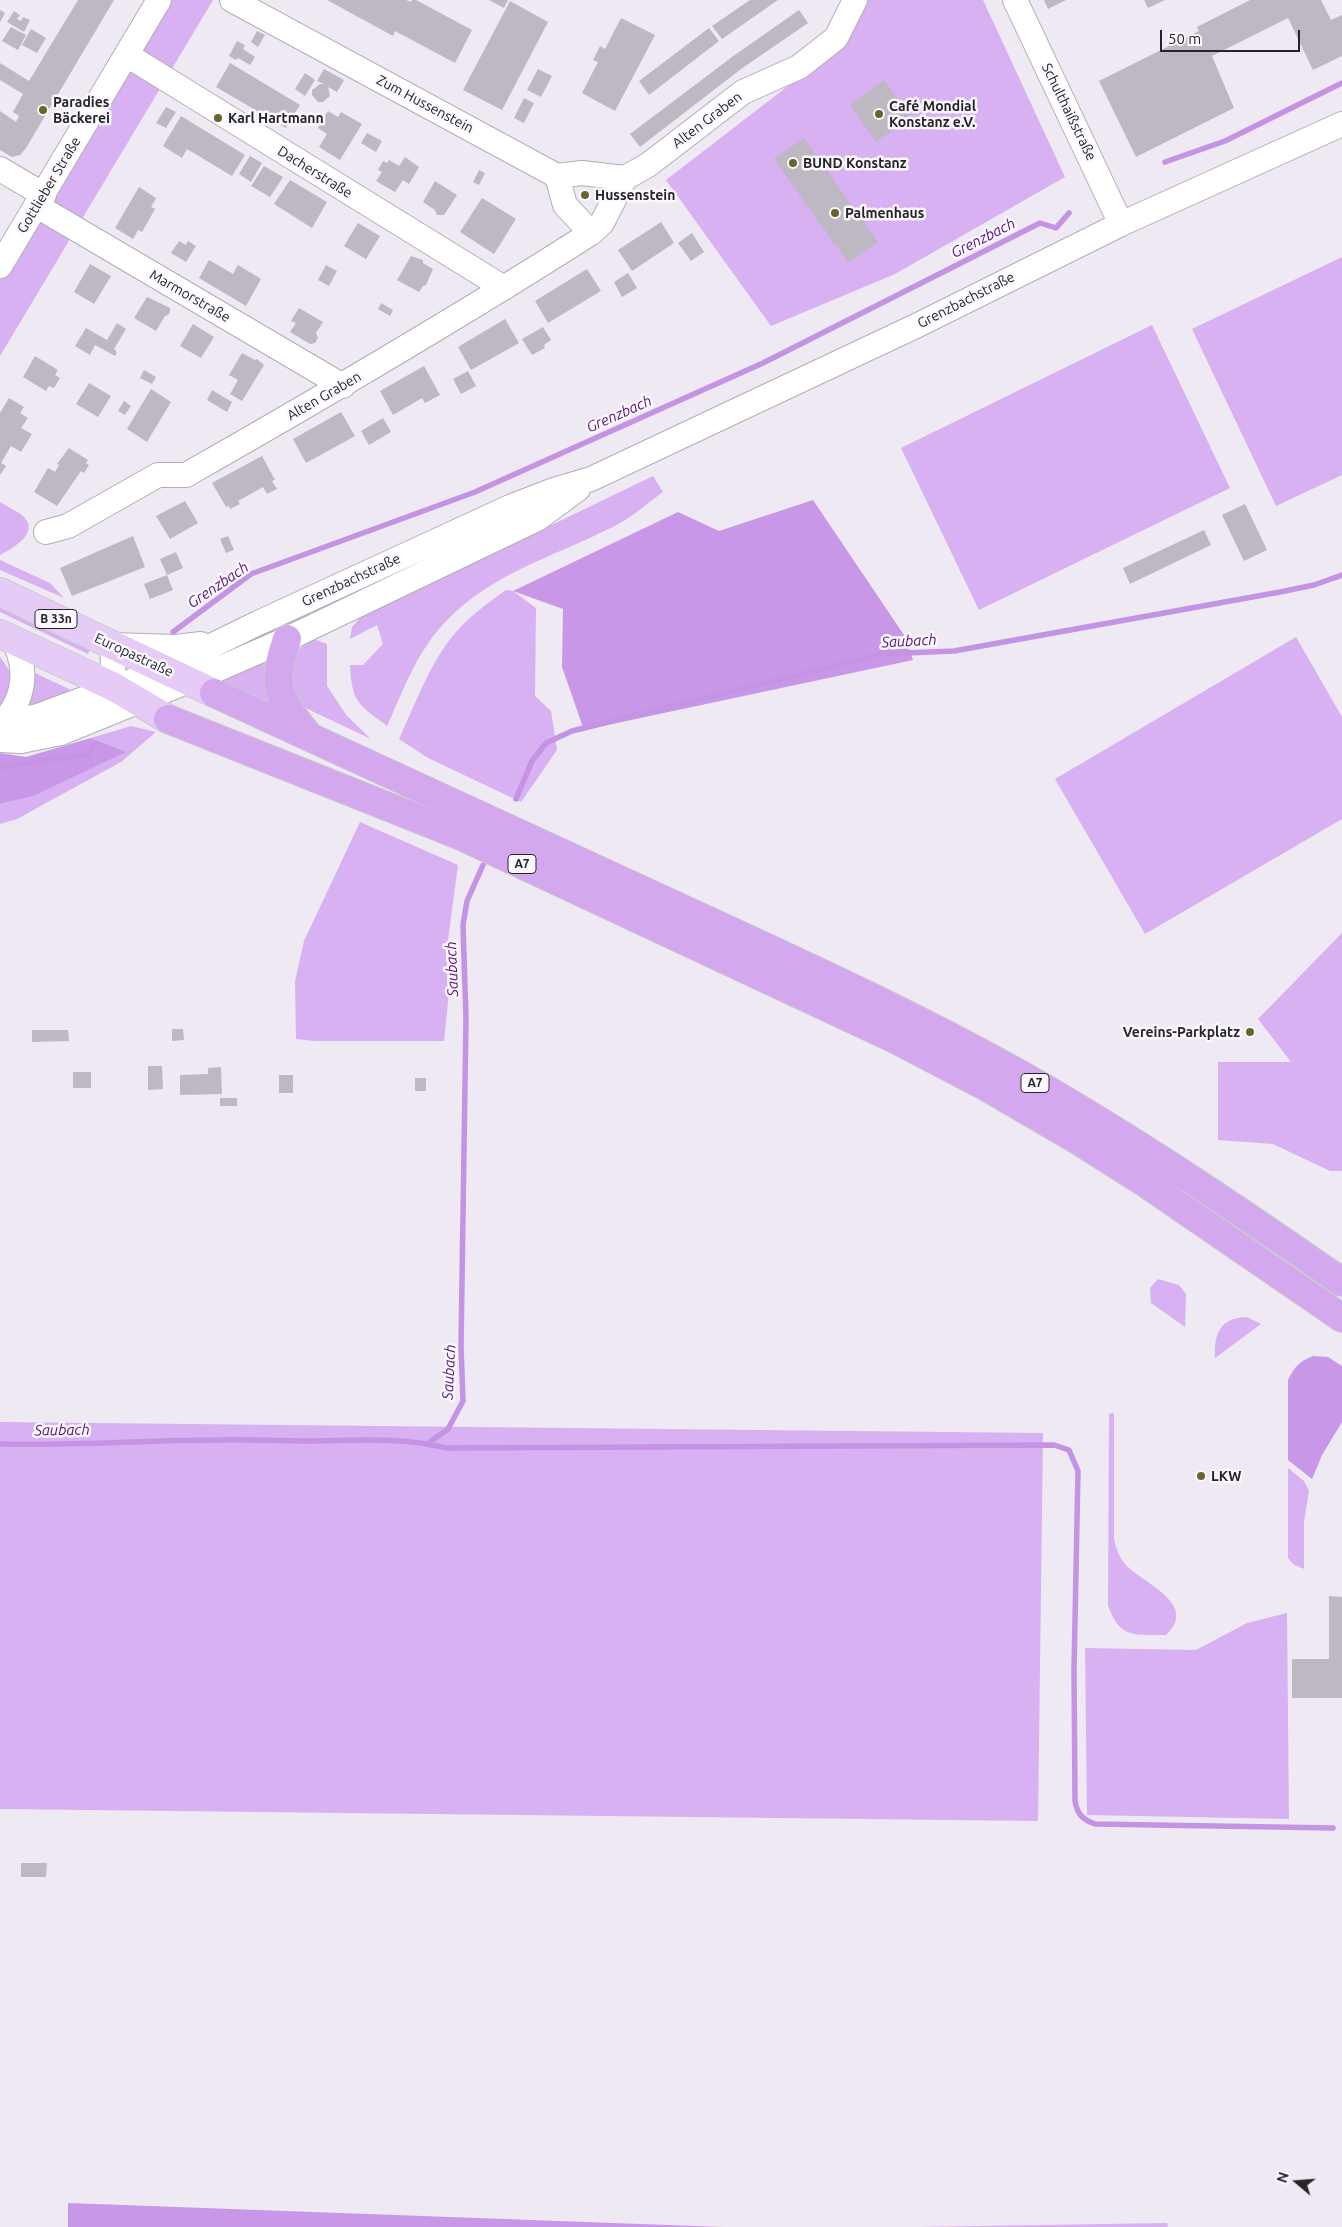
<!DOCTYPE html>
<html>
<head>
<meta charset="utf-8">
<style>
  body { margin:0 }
  #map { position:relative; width:1342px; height:2227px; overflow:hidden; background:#eee9f2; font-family:Ubuntu,sans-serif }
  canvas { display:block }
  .north { position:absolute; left:1272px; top:2157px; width:50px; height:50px; -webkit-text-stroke:4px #fbf7fe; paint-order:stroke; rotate:288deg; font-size:14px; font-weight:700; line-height:20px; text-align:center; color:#262428 }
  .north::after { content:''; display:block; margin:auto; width:18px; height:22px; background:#262428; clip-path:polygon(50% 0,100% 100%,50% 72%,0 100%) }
  .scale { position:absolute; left:1160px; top:30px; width:140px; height:22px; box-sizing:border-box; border:2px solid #262428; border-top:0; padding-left:6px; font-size:15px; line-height:18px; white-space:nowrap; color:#262428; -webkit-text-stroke:4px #fbf7fe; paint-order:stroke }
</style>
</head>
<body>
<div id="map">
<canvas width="1342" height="2227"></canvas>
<div class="north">N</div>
<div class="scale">50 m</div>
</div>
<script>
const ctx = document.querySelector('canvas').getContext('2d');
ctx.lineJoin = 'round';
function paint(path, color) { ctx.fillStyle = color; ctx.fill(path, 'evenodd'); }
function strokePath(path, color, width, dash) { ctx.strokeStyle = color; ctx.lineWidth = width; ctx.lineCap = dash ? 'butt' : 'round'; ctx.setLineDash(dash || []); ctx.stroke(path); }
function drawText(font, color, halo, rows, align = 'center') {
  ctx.font = font + ' Ubuntu,sans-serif'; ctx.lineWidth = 5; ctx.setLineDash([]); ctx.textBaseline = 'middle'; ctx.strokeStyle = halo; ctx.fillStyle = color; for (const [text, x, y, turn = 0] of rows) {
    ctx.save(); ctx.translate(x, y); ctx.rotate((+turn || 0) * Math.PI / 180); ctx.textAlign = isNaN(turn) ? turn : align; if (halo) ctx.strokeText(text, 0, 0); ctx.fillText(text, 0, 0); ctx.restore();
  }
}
paint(new Path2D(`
  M168,0h45l-213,356v-76z
  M856,0h127l82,177 -170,97 -124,52 -105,-146 170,-131z
  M1342,257v218l-66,31 -84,-177z
  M1152,325l78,163 -251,122 -78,-162z
  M653,476l10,16c-14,10 -28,23 -43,31 -69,37 -142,51 -191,119 -18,25 -29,56 -42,84 -29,-22 -35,-23 -37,-61h13l20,-21 -6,-19 -27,14 2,-12 9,-10z
  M0,502c7,5 18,9 24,15 16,17 -13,32 -24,38z
  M0,560l50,23 14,15 -64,-28z
  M506,590l7,1 23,17 -1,88 16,15 6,39 -36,52 -93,-44 -29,-19c17,-36 31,-77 57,-107 15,-17 32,-29 50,-42z
  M0,603l91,43 -3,8 -88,-42z
  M307,611l3,5 -91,42 -2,-4z
  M1296,637l46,80v102l-197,115 -90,-155z
  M314,639l13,5v42l20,30 24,23 -74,-35 -11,-27 7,-24z
  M0,657c17,22 15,30 0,52z
  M270,658l6,48 -57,-24z
  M35,673l34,16 2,9 -28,10 -18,-2 5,-30z
  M131,726l25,6 -35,30 -104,57 -17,5v-20l34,-8 91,-44 -34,-14z
  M360,822l98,43 -12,90 4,27 -6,59h-130l-18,-2 -1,-58 9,-40z
  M1342,933v238h-12l-57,-27 -55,-4v-78h73l-33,-43z
  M1158,1279l21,6 7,9 -1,33 -34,-24 -1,-15z
  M1247,1317l14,7 -46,34c-1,-25 5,-40 32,-41z
  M1114,1413v126c2,9 5,18 11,25 17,19 75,40 41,71 -30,0 -47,4 -58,-30l1,-191z
  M0,1422l1043,11 -5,388 -1038,-12z
  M1288,1468l16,13 5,10 -5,31v47l-11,-5 -5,-6z
  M1287,1613l2,206 -202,-4 -2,-167 111,2 51,-27z
  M1167,2223l1,4h-251z`), '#d8b1f2');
paint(new Path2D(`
  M813,500l91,135 9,25 -329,70 -22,-63 1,-58 -50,-18 165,-79 41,19z
  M91,738l35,14 -92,44 -34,8v-51l26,4z
  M1313,1356l15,1 14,9v56l-20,33 -10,24 -24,-19v-80c6,-13 12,-19 25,-24z
  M68,2203l654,24h-654z`), '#c997e8');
strokePath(new Path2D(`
  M1165,162l60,-21 117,-58
  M173,632l78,-58 224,-82 288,-129 277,-140 16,5 13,-15
  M0,767l86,-12 10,-11
  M516,799l16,-38 14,-18 26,-12 310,-77 72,-3 326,-59 34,-7 28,-10
  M0,1444c73,2 146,-4 219,-4 28,-1 56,1 84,1 48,0 95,-5 143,7l608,-3 15,5 9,21 -4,199 1,131c2,13 8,19 20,23l238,4
  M427,1444l21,-15 15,-28 -2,-54 5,-329 -3,-93 4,-24 16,-36`), '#c593e4', 5.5);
paint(new Path2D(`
  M78,0h36l-88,148 -6,7 -8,2 -12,-7v-39l16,11 3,-6 -6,-4 10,-18 -23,-14v-17l29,18z
  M327,0h79l5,2 1,-2h4l56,30 -17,33 -60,-32 -2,5z
  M489,0h19l-4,8z
  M750,0h28l-56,39 -10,-13z
  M1044,0h22l-18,9z
  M1144,0h21l-17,8z
  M1250,0h71l10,20 11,-5v41l-29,14 -25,-52 -76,38 22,52 -98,49 -37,-76 100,-50 -2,-4z
  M510,1l38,21 -46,88 -39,-20z
  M0,10l5,3 -5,9z
  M799,10l9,13 -67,46 -101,78 -10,-13 102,-77z
  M14,11l6,4 -3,4 4,2 2,-4 7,3 -6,12 -17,-10z
  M621,18l34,17 -40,76 -33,-18 16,-31 -5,-2 7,-14 5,3z
  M11,27l15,8 -8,15 -16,-9z
  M709,28l10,13 -70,54 -10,-14z
  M31,29l15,9 -9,15 -15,-8z
  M257,31l8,4 -7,12 -7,-5z
  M237,41l8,4 -2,4 12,8 -5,8 -12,-7 -2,2 -7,-4z
  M230,63l70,42 -14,23 -70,-41z
  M324,69l20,11 -7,12 -9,-5 2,9 -7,6h-5l-6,-7v-5l8,-6h4l-7,-3z
  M538,69l14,7 -11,21 -14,-7z
  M305,73l10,7 -10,16 -10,-7z
  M884,80l27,37 -35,25 -26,-37z
  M524,98l10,5 -10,20 -10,-5z
  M166,107l10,5 -10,16 -10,-5z
  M328,111l10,6 3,-5 21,12 -22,36 -21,-13 8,-13 -9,-6z
  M181,116l64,39 -13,21 -45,-27 -5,9 -19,-12z
  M367,133l15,8 -6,11 -15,-9z
  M804,138l45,64 3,1 -2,1 13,17 1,-1 2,2 -2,1 14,19 -30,21 -13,-20 -2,2 -2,-2 2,-1 -12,-18 -3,1 -1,-2 2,-1 -12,-17 -2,1 -2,-2 2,-1 -12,-18 -2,2 1,-3 -18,-25z
  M250,156l12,7 -11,19 -12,-8z
  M405,157l14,10 -10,17 -6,-4 -8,12 -19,-11 6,-9 -4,-2 5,-9 4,2 2,-3 10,6z
  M264,166l19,11 -13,20 -19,-11z
  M479,170l6,3 -6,12 -6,-3z
  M290,180l37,22 -15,26 -38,-24z
  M435,181l22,14 -13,20h-7l-2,-5 -12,-8z
  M139,187l17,11 -5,9 4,2 -13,23 -4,-2 -5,9 -18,-11z
  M482,198l34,21 -22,35 -34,-22z
  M661,222l13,21 -42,28 -14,-21z
  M358,223l22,13 -14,23 -22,-13z
  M692,233l12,19 -13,9 -13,-18z
  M179,241l7,4 2,-4 8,5 -10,16 -15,-9z
  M411,256l12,4v3l10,6 -7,16 -3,1 -4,6 -22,-12z
  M209,260l24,14 5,-9 23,14 -15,27 -47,-28z
  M90,264l21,12 -17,28 -20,-12z
  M326,265l11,6 -8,15 -11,-6z
  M587,269l14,22 -53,32 -13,-22z
  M628,273l9,15 -15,9 -8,-15z
  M147,297l23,11v4l-2,3 -3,1 -9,15 -22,-13z
  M381,303l12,7 -3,6 -12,-7z
  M299,308l24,14 -7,11 2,5 -3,5 -5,1 -20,-12 6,-9 -5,-2z
  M505,319l14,24 -48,27 -13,-23z
  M117,323l9,6 -12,20 3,3 -2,4 -20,-11 -5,10 -15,-9 11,-18 21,12z
  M193,324l21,13 -13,21 -21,-12z
  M543,327l8,13 -7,5 1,3 -13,7 -10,-16z
  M242,353l13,7 2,-1 7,6 -22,36 -12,-7 8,-14 -9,-5z
  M35,356l23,14 -3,5 5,3 -6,10 -5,-2 -3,5 -23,-14z
  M424,366l16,29 -15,8 -3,-5 -29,17 -13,-24z
  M144,370l12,7 -4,7 -12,-6z
  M468,371l8,15 -15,8 -8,-15z
  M89,383l22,13 -13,21 -22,-13z
  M151,389l20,13 -24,40 -20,-13z
  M212,390l20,12 -5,10 -20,-12z
  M9,398l15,9 -4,6 8,5 -7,10 11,6 -11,18 -10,-6 -10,17 5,3 -6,9v-62z
  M124,401l7,5 -6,9 -7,-4z
  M341,412l14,24 -49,27 -13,-24z
  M383,418l8,14 -22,13 -8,-14z
  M69,448l19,12 -2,3 3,2 -5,8 -3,-2 -24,35 -23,-14 14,-24 7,4 4,-7 -2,-1z
  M262,456l13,24 -3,1 5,8 -10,5 -4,-7 -25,14 2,3 -10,5 -1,-3 -3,1 -14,-24z
  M185,501l13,22 -28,16 -14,-23z
  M1245,504l22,46 -23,11 -22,-46z
  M1204,530l7,15 -81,39 -7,-16z
  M133,536l12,31 -73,29 -12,-28z
  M228,536l6,14 -8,3 -6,-14z
  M176,552l7,16 -16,7 -7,-16z
  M167,575l6,15 -23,9 -6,-15z
  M172,1029h11l1,11 -12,1z
  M32,1030h36l1,11 -37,1z
  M148,1066h14l1,23 -15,1z
  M221,1067l1,27 -42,1v-20l28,-1v-6z
  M73,1072h18v16h-18z
  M279,1075h14v18h-14z
  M415,1078h11v13h-11z
  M220,1098h17v8h-17z
  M1329,1596l13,1v101h-50v-39h37z
  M21,1863h26l-1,14h-25z`), '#bdb8c1');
const minor = new Path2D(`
  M232,0l325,176 25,-3 43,5
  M1015,0l106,224
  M127,55l377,233
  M0,169l44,26
  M557,176l8,29 26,28
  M37,206l306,180
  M0,266l159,-266
  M46,532l22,-6 90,-51h28c137,-78 272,-157 405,-242l11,-10 23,-45 23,-13 95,-73 56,-25 37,-29 19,-38
  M107,700l7,-13 -2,-42 64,2 25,-3
  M0,724l38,-8 126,-47 94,-46 252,-116 44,-17 37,-11 327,-154 203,-101 221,-100
  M1,724c24,-24 27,-54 13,-83
  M0,740l21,1 40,-8 155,-63 71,-31 250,-120 41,-30`);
const major = new Path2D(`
  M0,592l214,101
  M0,634l114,53 54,32`);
const highway = new Path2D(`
  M287,639c-16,47 -10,58 21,96
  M214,693c157,72 314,144 471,217 117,54 234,107 345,170 108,62 210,131 312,202
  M168,719l291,116 438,205 88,46 91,53 68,43 198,136`);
strokePath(minor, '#b2adb6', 26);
strokePath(major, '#cbcacb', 30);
strokePath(highway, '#cbcacb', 30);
strokePath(minor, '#fff', 24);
strokePath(major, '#e5cbf5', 28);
strokePath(highway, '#d3a8ef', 28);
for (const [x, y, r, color] of [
  [43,110,5,"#6a6330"],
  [879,114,5,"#6a6330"],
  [218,118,5,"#6a6330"],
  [793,163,5,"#6a6330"],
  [585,195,5,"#6a6330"],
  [835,213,5,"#6a6330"],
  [1250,1032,5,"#6a6330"],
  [1201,1476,5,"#6a6330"]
]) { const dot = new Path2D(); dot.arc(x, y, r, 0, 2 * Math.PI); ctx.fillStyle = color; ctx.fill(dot); strokePath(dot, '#fbf7fe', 2); }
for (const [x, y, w] of [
  [56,619,42],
  [522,864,28],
  [1035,1083,28]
]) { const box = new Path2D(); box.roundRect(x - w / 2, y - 9.5, w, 19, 4); ctx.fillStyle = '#fbf7fe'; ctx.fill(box); strokePath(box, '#262428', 1); }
drawText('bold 12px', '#262428', null, [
  ["B 33n",56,619],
  ["A7",522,864],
  ["A7",1035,1083]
]);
drawText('bold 14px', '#262428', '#fbf7fe', [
  ["Paradies",53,102],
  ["Bäckerei",53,118],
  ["Café Mondial",889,106],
  ["Konstanz e.V.",889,122],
  ["Karl Hartmann",228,118],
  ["BUND Konstanz",803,163],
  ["Hussenstein",595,195],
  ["Palmenhaus",845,213],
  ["Vereins-Parkplatz",1240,1032,"right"],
  ["LKW",1211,1476]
], 'left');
drawText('14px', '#262428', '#fbf7fe', [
  ["Zum Hussenstein",425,104,28],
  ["Schulthaißstraße",1069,112,64],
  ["Alten Graben",707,120,-37],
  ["Dacherstraße",315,172,32],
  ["Gottlieber Straße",49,185,-59],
  ["Marmorstraße",190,296,30],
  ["Grenzbachstraße",966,300,-27],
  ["Alten Graben",324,396,-30],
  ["Grenzbachstraße",351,580,-25],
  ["Europastraße",134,655,25]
]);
drawText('italic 15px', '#561475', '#fbf7fe', [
  ["Grenzbach",983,238,-27],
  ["Grenzbach",619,414,-24],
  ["Grenzbach",218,585,-34],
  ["Saubach",909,641,-3],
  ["Saubach",452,969,-92],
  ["Saubach",449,1372,-87],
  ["Saubach",62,1430,-1]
]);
</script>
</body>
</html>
